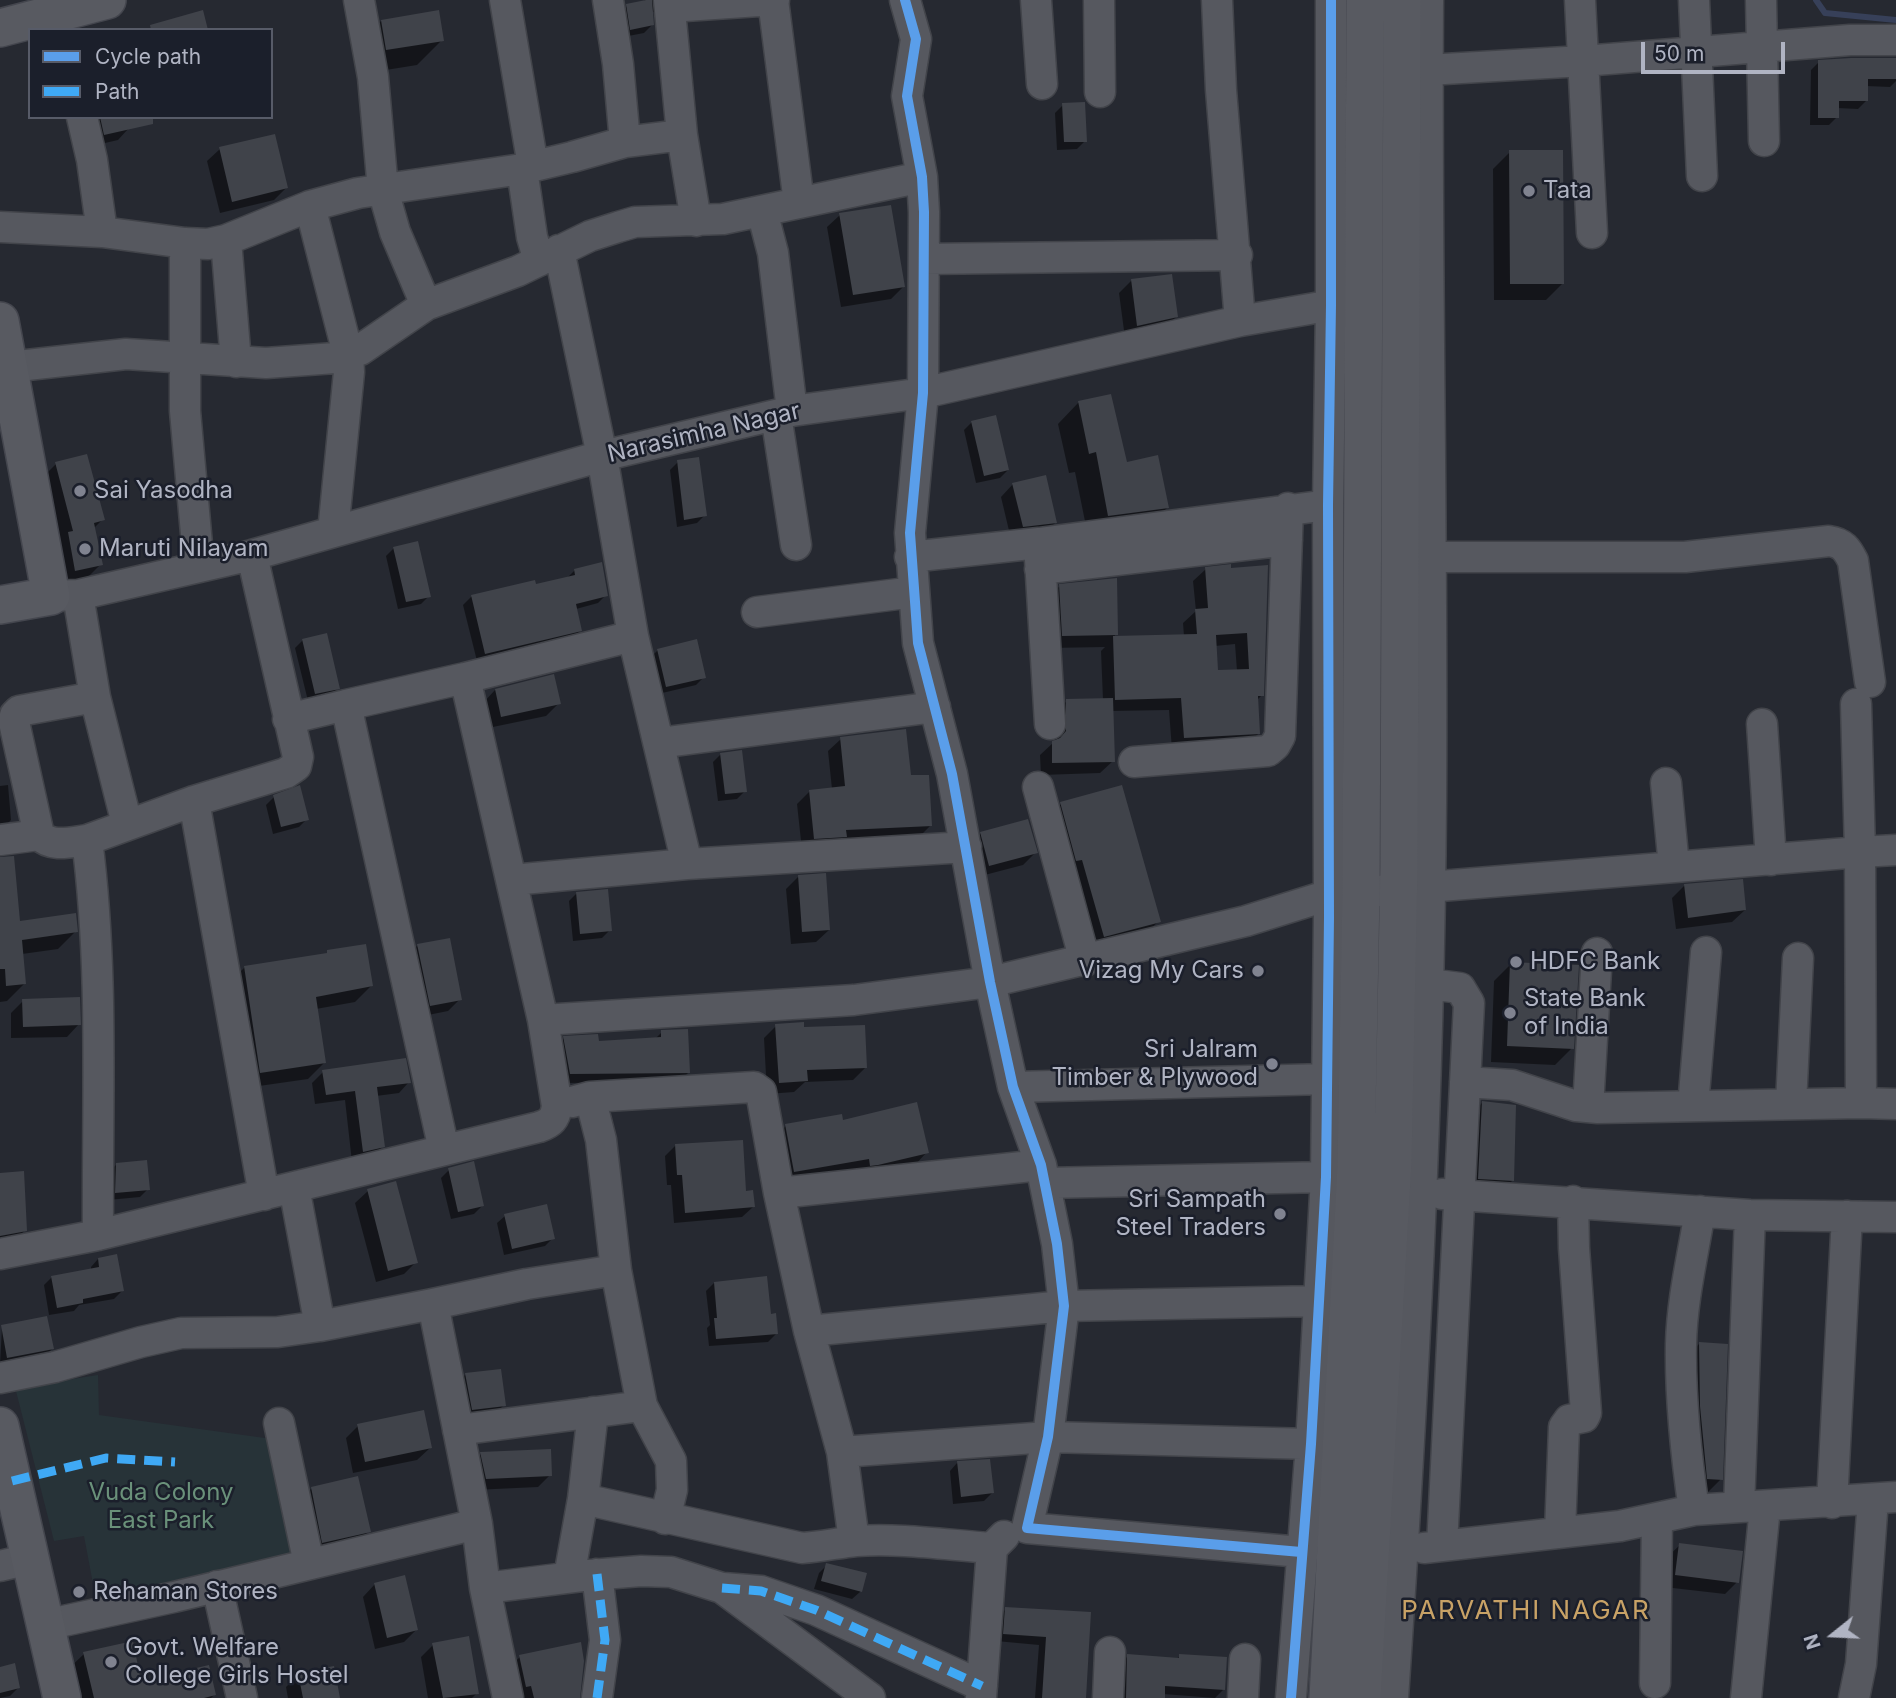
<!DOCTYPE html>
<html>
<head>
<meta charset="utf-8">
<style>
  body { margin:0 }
  #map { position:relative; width:1896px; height:1698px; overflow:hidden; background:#262931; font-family:Inter,sans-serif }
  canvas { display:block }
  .legend { position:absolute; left:28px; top:28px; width:245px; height:91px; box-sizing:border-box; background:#1b1f2b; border:2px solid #575b68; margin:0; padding:9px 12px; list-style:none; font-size:21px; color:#b0b4c3 }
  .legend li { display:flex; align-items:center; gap:14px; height:35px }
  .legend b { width:35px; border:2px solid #575b68 }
  .north { position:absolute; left:1798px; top:1600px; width:70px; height:70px; -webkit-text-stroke:5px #1b1f2b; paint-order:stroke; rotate:252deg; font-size:19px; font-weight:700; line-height:28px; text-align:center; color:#b0b4c3 }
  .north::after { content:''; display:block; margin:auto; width:24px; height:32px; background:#b0b4c3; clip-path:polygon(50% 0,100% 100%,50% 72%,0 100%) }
  .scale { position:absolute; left:1641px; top:42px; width:144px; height:32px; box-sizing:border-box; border:4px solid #b0b4c3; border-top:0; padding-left:9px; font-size:21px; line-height:24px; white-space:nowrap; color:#b0b4c3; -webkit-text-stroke:5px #1b1f2b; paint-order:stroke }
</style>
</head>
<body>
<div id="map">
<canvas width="1896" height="1698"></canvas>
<ul class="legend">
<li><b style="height:9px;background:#5a9eea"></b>Cycle path</li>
<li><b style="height:9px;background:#3fa9f5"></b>Path</li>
</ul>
<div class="north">N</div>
<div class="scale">50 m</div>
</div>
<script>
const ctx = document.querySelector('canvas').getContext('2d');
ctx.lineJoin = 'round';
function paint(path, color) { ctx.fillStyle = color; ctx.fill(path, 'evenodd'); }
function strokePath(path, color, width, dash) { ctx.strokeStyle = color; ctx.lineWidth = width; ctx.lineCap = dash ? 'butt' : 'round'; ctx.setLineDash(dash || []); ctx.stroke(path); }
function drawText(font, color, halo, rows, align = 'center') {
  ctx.font = font + ' Inter,sans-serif'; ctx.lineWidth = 5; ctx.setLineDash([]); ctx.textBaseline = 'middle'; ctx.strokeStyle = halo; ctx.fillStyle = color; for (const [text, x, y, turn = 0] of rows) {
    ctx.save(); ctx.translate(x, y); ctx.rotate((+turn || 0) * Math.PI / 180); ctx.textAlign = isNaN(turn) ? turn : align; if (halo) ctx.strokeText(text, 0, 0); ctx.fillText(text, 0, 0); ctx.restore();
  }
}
paint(new Path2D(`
  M98,1375l1,40 173,24 26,123 -201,43 -13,-69 -30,5 -38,-150 50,-11z`), '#273338');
paint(new Path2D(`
  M644,0h51l-39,13 -5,-2 1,14 -8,8 -21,4 -4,-23 8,-8 18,-4z
  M381,21l61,19 -25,25 -56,9 -5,-27z
  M1896,59v22l-6,6 -24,-1v15l-8,8 -21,-1v9l-8,8h-19l1,-55 8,-8z
  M1063,105l22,36 -8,8 -20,1 -2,-37z
  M82,117h57l-21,23 -26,6z
  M220,149l67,38 -13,13 -54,13 -13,-52z
  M1510,152l53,131 -17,17h-52l-1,-131z
  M840,215l63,72 -12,12 -50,8 -14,-80z
  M1131,281l45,36 -13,12 -38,9 -6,-45z
  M1110,396l15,68 42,44 -20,20 -59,8 -13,-64 -6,1 -11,-49 20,-21z
  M972,422l36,48 -8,8 -24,5 -12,-53z
  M678,462l27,53 -8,8 -20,4 -7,-57z
  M56,464l47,55 -9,9 7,36 -21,21 -25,6 -20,-106z
  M1013,484l43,38 -13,13 -32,4 -10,-42z
  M394,548l35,48 -8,8 -23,5 -12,-53z
  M1267,567l-5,128 -5,5 2,33 -13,13 -74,4 -3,-40 -57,1 1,50 -13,12 -59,2 -1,-20 14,-13v-29l13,-12 36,-1 -2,-49 4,-4 -55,1 -3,-50 13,-12 56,48 -3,4 71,-2 -1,-13 13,-12 -3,-30 13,-12 23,1zM1235,644l2,27 -20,1 -2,-26z
  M575,570l31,25 -8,8 -22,6 5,21 -8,8 -96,23 -14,-56 8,-8 62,-15 1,4 32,-7z
  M303,640l35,48 -8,8 -22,5 -13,-53z
  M658,650l46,27 -8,8 -38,9 -8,-36z
  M495,690l64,13 -13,13 -58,12 -5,-25z
  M841,739l68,38 21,49 -12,12 -116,12 -5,-46 13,-13 22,-2 -4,-38z
  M721,754l24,37 -8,8 -19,2 -5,-39z
  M8,785l3,35 -11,11v-45z
  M274,797l33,22 -8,8 -26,7 -7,-29z
  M1061,804l98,117 -13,12 -54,15 -43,-132z
  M981,833l55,19 -13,13 -46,12 -8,-31z
  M0,858l19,65 57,8 -18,18 -36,5 2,30 -17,17 -7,1z
  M798,877l31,53 -13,12 -25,2 -5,-55z
  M1684,886l61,24 -13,12 -56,7 -4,-31z
  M577,893l33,37 -8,8 -29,3 -4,-40z
  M417,946l43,53 -12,12 -30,6 -13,-59z
  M328,952l43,34 -16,16 -39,7 8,54 -16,16 -63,9 -16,-105 16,-16 80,-12z
  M1511,964l61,84 -17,17 -64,-3 3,-81z
  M23,1001l56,23 -12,13 -56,1v-25z
  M776,1026l27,3 63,38 -13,13 -48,2 -11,10 -27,2 -3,-56z
  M662,1032l26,41 -9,9 -119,1 -5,-35 9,-10 33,5 57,-3z
  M323,1072l86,10 -10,11 -23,3 7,50 -11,11 -20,5 -7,-62 -30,4 -3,-21z
  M1482,1103l30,78 -12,12 -34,-2 4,-76z
  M841,1122l86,30 -12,13 -133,18 -8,-45 12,-12z
  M676,1145l68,48 9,14 -11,10 -68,6 -3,-38h-4l-2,-29z
  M116,1165l32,24 -8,8 -32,3v-27z
  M449,1170l33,36 -8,8 -23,5 -10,-41z
  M0,1174l25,56 -10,11 -15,3z
  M368,1191l48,71 -12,12 -28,8 -21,-79z
  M505,1216l48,22 -8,8 -41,9 -7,-32z
  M98,1259l24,32 -8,8 -35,6 -5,6 -25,4 -5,-30 8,-8 39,-7v-3z
  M714,1283l55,33 7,18 -8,8 -59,4 -2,-18 3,-3 -4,-34z
  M2,1327l50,22 -8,8 -44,8z
  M1699,1344l22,135 -13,13 -12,-1 -9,-135z
  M465,1375l39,30 -8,8 -31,5 -7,-35z
  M358,1426l72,22 -13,12 -64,13 -7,-35z
  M481,1454l69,21 -12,12 -64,3 -5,-24z
  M957,1463l35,30 -8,8 -31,3 -3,-33z
  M311,1489l58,42 -12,12 -47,12 -11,-54z
  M1680,1545l57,37 -12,12 -61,-7 3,-30z
  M827,1565l38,9 -5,18 -8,7 -38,-10 5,-16z
  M375,1584l41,46 -12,12 -29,7 -12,-52z
  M1006,1609l83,5 -5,84h-49l4,-53 -43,-4 2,-24z
  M433,1645l44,48 -5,5h-44l-7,-41z
  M84,1654l56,29 74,12 -3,3h-139l-6,-27z
  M1128,1656l49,3 3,-3 43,34 -8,8 -52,-4v4h-44l1,-34z
  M520,1657l59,41h-60l-12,-29z
  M0,1668l18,20 -8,8 -10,2z
  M298,1675l40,23h-50l-2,-11z`), '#0007');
strokePath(new Path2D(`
  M1816,0l9,13 71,7`), '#374059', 6);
paint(new Path2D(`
  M646,0h6l2,25 -24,5 -4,-26z
  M203,10l5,20h-57l-1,-5z
  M439,10l5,31 -58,9 -5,-30z
  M1851,58h45v21h-28v22h-29v17h-21v-58z
  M1085,102l2,40h-23l-2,-39z
  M100,117h53v7l-49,11z
  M275,134l13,54 -56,14 -13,-55z
  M1509,150h54l1,134h-54z
  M891,205l14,82 -52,8 -14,-82z
  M1172,274l6,43 -41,9 -6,-47z
  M1111,394l16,68 31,-7 11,53 -61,8 -12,-64 -7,2 -11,-53z
  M996,415l13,55 -25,6 -13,-55z
  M87,454l18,66 -11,3 9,42 -28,6 -7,-39 5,-1 -18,-69z
  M699,457l8,59 -23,4 -7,-60z
  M1046,475l11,48 -34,4 -11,-44z
  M418,541l13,56 -25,5 -13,-55z
  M602,562l6,34 -32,8 6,27 -97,23 -14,-59 64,-15 1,4 39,-9 -1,-6z
  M1231,564v4l37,-3 -4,131h-6l2,38 -76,4 -3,-40 -66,2 -2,-64 84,-2 -2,-25 13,-1 -3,-41zM1247,633l2,36 -31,1 -2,-35z
  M1117,578l1,57 -56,1 -3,-52z
  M327,633l13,56 -25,5 -13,-55z
  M697,639l9,39 -40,9 -9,-38z
  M554,674l7,30 -60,13 -6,-28z
  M1113,698l2,64 -63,1v-22l8,-3 6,-7v-32z
  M906,729l5,46h18l3,51 -86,4 1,7 -33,2 -5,-49 36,-4 -5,-49z
  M742,750l5,42 -22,2 -5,-41z
  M300,785l9,35 -28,7 -8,-32z
  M1122,785l39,137 -57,15 -22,-77 -6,1 -16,-59z
  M1028,819l10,34 -49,13 -9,-34z
  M14,856l6,65 56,-8 2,19 -56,8 4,44 -20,2 -1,-17h-5v-112z
  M826,873l4,57 -28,2 -4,-57z
  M1743,879l3,31 -58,8 -4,-34z
  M608,889l4,42 -32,3 -4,-42z
  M450,938l12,62 -32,6 -13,-62z
  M366,944l7,42 -57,11 10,66 -66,10 -16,-107 83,-13v-3z
  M1510,962l69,3 -5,84 -67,-3z
  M80,997l1,28 -58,2 -1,-28z
  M804,1022v5l61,-2 2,43 -60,2 1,11 -29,2 -4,-59z
  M688,1029l2,44 -120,1 -7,-38 35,-2 1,7 62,-4v-7z
  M406,1058l5,25 -34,4 8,60 -22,5 -8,-61 -29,4 -4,-25z
  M1482,1101l34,4 -2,76 -36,-2z
  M917,1102l12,51 -51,12 -8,1 -1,-7 -75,13 -9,-48 57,-10 1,6z
  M743,1140l3,51 7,-1 2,17 -70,6 -3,-38h-5l-2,-31z
  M147,1160l3,30 -35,3 1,-30z
  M474,1161l10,45 -26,6 -10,-44z
  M24,1171l3,60 -27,5v-63z
  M396,1181l22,82 -30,8 -21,-82z
  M547,1204l8,35 -43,10 -8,-35z
  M117,1254l7,37 -41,8v4l-26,5 -6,-32 48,-9 -1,-9z
  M767,1276l4,38 5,-1 2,21 -62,5 -2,-21h3l-3,-36z
  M47,1316l7,33 -47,9 -6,-33z
  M1699,1342l29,2 -5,136 -16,-1 -7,-73z
  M501,1369l5,37 -34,4 -7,-37z
  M424,1410l8,38 -67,14 -8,-38z
  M551,1449l1,27 -66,3 -6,-27z
  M990,1459l4,34 -33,4 -4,-36z
  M358,1476l13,56 -49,11 -11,-56z
  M1679,1543l64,8 -4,32 -64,-8z
  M826,1563l41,10 -5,19 -41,-11z
  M405,1575l13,55 -31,8 -13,-55z
  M1005,1607l86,5 -5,86h-44l4,-61 -43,-3z
  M469,1636l10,58 -36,4 -11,-55z
  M133,1641l8,40 68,-16 7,30 -12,3h-110l-11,-46z
  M581,1642l3,19 -4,37h-46l-3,-12 -5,1 -7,-32z
  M1127,1654l52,4v-4l48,3 -2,33 -60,-4v12h-39z
  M15,1663l5,25 -20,5v-26z
  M334,1666l6,32h-37l-5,-25z`), '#40434a');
const minor = new Path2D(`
  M359,0l14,77 10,113 12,42 31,73
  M505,0l28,166
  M608,0l10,64 7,78
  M669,0l13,135 14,86
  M773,0l26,203
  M905,0l11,39 -9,57 15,81 2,35 -1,181 -13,140 8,110 34,131 38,208 23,105 28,78 16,79 7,62 -16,131 -21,91 274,24
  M1036,0l6,84
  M1099,0l1,92
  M1217,0l4,90 19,231
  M1580,0l12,233
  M1694,0l8,176
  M1761,0l3,141
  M670,7l104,-7
  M1427,70l156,-9 267,-21h46
  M82,117l10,43 10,72
  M522,169l10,68 7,24
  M310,206l38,148 1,18 -16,160
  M762,211l11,42 19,158
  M0,227l102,5 83,11 23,1 18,-4 84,-34 48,-13 164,-24 50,-12 53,-15 57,-7
  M226,240l10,122
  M185,243v168l14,156
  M559,250l43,206 31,180 54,228 279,-17
  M924,259l313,-4
  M9,367l117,-13 140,9 69,-5 25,-8 66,-45 92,-34 72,-35 28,-9 17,-5 88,-3 199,-42
  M776,415l20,130
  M910,557l129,-14
  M1431,557h254l144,-16c14,2 18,8 24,20l17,121
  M1040,569l247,-29
  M78,595l17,102 32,127
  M51,596l27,-1 174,-40 350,-99 190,-45 131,-18 317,-72 110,-19
  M757,612l157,-20
  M465,678l168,-42
  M288,719l58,-14
  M1050,724l-11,-181 289,-38
  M1762,724l9,136
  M659,743l276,-36
  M1134,762l134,-11 7,-6 5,-9 8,-228
  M1666,783l8,84
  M1038,787l47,174
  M194,801l70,394
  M0,840l39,-5
  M87,840c-16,2 -35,8 -48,-5l-25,-113 1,-7 4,-4 76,-14
  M1896,850l-36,2 1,251 35,1
  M512,880l175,-16
  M1429,984l31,4 9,15 -27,543
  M543,1020l311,-20 136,-18 256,-61 83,-26 531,-43 -4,-148
  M1465,1082l47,3 64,21 22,2 263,-5
  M1013,1087l314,-8
  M590,1097l11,43 15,130 26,136 29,55 1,29 -7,29
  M572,1102l18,-5 164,-10 7,5 2,11 16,90
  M1791,1104l7,-146
  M1693,1106l13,-154
  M1588,1107l9,-154
  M1045,1183l281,-6
  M294,1187l245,-60c12,-4 16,-8 18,-21l-14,-86 -78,-342 -119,27 98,445
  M1442,1194l308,21 146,2
  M98,1235c-1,-131 6,-264 -11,-395l107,-39 92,-28 10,-7 2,-9 -46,-202
  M0,1254l98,-19 196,-48 26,139 113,-22 44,220 8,64 23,110
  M433,1304l94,-20 89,-14
  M809,1331l255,-25 254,-5
  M0,1378l55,-11 86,-25 40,-9 97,-1 42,-6
  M279,1423l30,141
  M458,1430l184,-24
  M842,1452l206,-15 263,7
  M583,1499l219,49c18,-1 36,-5 54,-7 45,-3 91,4 136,7
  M1832,1503l15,-287
  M1739,1507l11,-292
  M1694,1510c-8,-55 -14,-110 -13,-166 1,-45 12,-89 19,-133
  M1560,1532l4,-105 5,-7 15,-3 2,-4 -12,-165 -1,-47
  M854,1541l-12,-89 -33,-121 -30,-138 262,-28
  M1424,1548l196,-22 74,-16 202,-13
  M0,1566l30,-7
  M569,1577l14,-78 10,-87
  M217,1586l25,112
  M485,1588l105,-13 51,-4 30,1 51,16 148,110
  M723,1588l38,3 55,19 166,76
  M45,1625l129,-28 303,-73
  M1655,1683l2,-165
  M597,1698l8,-58 -8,-66
  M981,1698l11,-150 12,-12
  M1108,1698l2,-46
  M1243,1698l2,-39
  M1291,1698l20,-254 15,-267 3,-260 -1,-412 3,-200v-305
  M1393,1698c20,-298 36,-597 38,-895 2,-268 -5,-536 -3,-803
  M1746,1698l19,-191
  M1854,1698l7,-34 12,-165`);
const major = new Path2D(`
  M0,28l107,-28
  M0,321l51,275 -51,9
  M0,1426l62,272
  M1328,1698l28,-532 5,-275 4,-891
  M1362,1698l31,-536 6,-295 3,-867`);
strokePath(minor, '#42444a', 33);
strokePath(major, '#44464e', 40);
strokePath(minor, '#56585f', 30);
strokePath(major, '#585a61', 37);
strokePath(new Path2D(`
  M12,1481l94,-23 69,4
  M722,1588l39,3 55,19 166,76
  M597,1698l8,-58 -8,-66`), '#3fa9f5', 9, [18, 9]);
strokePath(new Path2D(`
  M905,0l11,39 -9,57 15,81 2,35 -1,181 -13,140 8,110 34,131 38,208 23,105 28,78 16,79 7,62 -16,131 -21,91 274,24
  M1291,1698l20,-254 15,-267 3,-260 -1,-412 3,-200v-305`), '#5a9eea', 10);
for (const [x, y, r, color] of [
  [1529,191,7,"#808390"],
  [80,491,7,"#808390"],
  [85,549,7,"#808390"],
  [1516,962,7,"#808390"],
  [1258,971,7,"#808390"],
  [1510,1013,7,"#808390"],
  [1272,1064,7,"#808390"],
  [1280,1214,7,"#808390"],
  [79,1592,7,"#808390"],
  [111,1662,7,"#808390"]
]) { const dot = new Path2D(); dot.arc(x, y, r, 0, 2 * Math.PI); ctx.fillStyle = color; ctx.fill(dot); strokePath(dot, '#1b1f2b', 2.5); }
drawText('24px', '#b0b4c3', '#1b1f2b', [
  ["Tata",1543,191],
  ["Sai Yasodha",94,491],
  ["Maruti Nilayam",99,549],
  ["HDFC Bank",1530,962],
  ["Vizag My Cars",1244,971,"right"],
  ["State Bank",1524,999],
  ["of India",1524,1027],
  ["Sri Jalram",1258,1050,"right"],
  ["Timber & Plywood",1258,1078,"right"],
  ["Sri Sampath",1266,1200,"right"],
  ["Steel Traders",1266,1228,"right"],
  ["Rehaman Stores",93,1592],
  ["Govt. Welfare",125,1648],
  ["College Girls Hostel",125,1676]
], 'left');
drawText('24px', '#b0b4c3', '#1b1f2b', [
  ["Narasimha Nagar",704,433,-13]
]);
drawText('24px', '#6a917a', '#1b1f2b', [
  ["Vuda Colony",161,1493],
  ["East Park",161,1521]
]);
ctx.letterSpacing = '2px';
drawText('26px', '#c8a266', '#1b1f2b', [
  ["PARVATHI NAGAR",1526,1611]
]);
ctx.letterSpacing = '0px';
</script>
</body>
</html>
